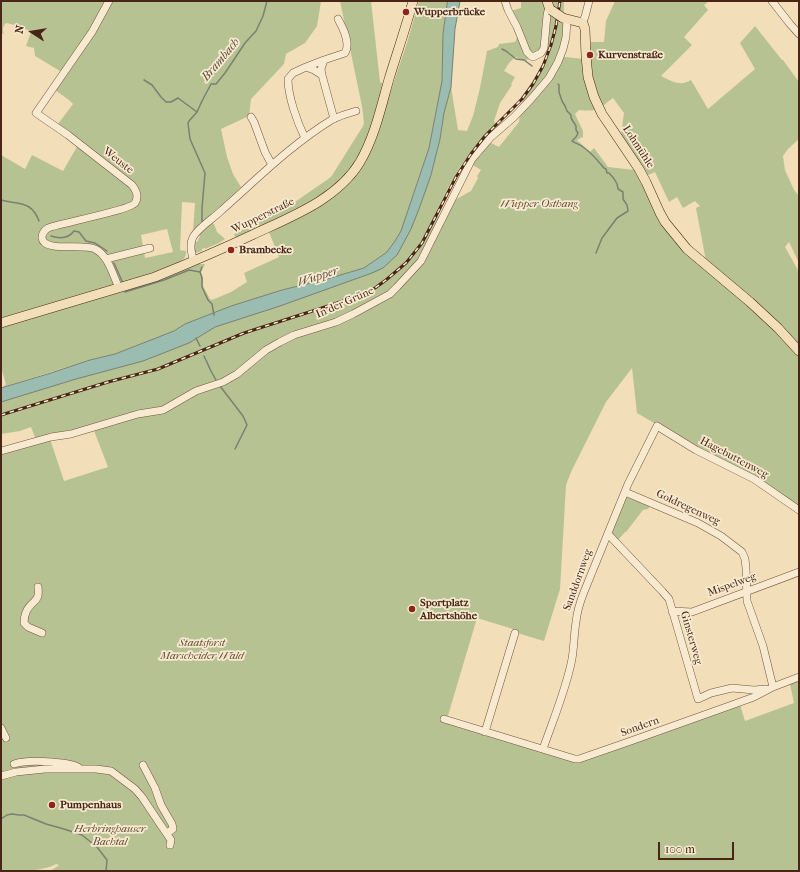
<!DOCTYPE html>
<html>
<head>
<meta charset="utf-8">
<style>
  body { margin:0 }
  #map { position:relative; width:800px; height:872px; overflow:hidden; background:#f2deb8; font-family:"IM FELL French Canon",serif }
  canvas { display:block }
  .frame { position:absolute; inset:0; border:2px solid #492515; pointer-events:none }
  .north { position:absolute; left:12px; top:12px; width:40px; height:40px; -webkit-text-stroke:3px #f7ead1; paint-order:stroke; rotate:282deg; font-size:11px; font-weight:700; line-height:16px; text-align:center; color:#492515 }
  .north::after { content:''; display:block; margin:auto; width:14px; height:18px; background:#492515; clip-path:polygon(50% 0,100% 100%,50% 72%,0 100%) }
  .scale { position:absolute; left:658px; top:842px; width:76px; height:18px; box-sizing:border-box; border:2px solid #492515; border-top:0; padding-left:5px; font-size:12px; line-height:14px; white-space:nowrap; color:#492515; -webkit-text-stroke:3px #f7ead1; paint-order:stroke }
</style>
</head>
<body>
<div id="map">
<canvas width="800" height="872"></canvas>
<div class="frame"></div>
<div class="north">N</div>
<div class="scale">100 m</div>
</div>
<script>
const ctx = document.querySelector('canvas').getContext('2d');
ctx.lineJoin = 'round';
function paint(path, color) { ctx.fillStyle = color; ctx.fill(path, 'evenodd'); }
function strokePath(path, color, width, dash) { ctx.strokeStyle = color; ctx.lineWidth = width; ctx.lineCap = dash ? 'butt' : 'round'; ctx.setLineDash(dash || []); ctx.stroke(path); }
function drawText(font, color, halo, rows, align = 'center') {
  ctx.font = font + ' "IM FELL French Canon",serif'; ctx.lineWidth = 3.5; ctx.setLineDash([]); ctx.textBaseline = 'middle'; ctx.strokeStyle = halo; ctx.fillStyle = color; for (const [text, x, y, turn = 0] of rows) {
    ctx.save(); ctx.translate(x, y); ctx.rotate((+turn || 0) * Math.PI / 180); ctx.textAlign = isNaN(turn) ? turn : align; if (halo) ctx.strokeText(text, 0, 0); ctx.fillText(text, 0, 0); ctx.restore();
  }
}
paint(new Path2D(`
  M1,1h320l-4,25 -12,17 -19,11 -2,10 -33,35 -2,17 -28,13 6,28 6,17 8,13 -48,44 2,-28 -13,-1 -2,48 6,1c0,1 0,5 -1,6 -2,6 -25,14 -31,17l-153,45v-164l24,14 7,-14 31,16 15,-26 -23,-17 18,-24 -4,-4 -14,-10 10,-16 -30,-18 -1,-8 -8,-2 5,-14 -11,-6 -14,-3c-3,3 -4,6 -2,11l-3,-1zM167,229l6,23 -28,6 -4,-23z
  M340,1h31l9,81 4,2 -14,49 -11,22 -14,21 -26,22 -83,40 -2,-4 58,-30 39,-27 32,-51 1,-3 -2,-17z
  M419,1h29l-5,33 -1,47 -13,67 -28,83 -6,10 -8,11 -23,16 -37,11 -45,11 -51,16 -46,18 -11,7 -59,23 -25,6 -87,27 3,-3 -5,-17v-41l191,-62h13l-4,8 2,6v8l7,13 2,1 19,-8 16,-10 -3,-9 35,-16 -10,-25 70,-42 36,-53 32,-94z
  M521,1h43c-1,13 2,27 -1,40 -1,5 -3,10 -5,15l33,4v-18h13l2,-21 9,-20h94l-5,4 4,5 -24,27 8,8 -31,31c10,5 19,11 30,4l17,29 47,-40 -15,-26 15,-17 27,34h1l16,22v57l-11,10 -5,7 2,14 9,20 5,6v67l-10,-21 -4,5 14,25v236l-162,-95 -5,-45 -26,34 -35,70 -5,13 -6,104 -16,52 -27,-8 -4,-2v-2l-36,-11 -30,101 127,43 166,-57 5,16 49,-18 -4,-19 9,-4v191h-749l8,-5 1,-1 -3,-1c-14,8 -38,7 -55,7v-421l35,-10 -5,-13 -11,4 -19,3v-37l334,-115 50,-24 34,-50 12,-33 9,-36 4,-26 7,-26 7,43 9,1 6,-15 7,-28 7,-37 11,-4 1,-3 16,-2 3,-7 -11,-23 14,-4zM519,35l12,19 9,-2 7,2c-8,18 -16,30 -27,45l7,7 -7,7 -1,9 -20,25 -10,-5 -18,22 10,6 -4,6 1,2 -7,13 -16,9 -11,19 -9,-5 14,-28 11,-19 14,-19 22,-24 -2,-3 6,-18 12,-18 -1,-1 4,-7 -11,-6 5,-8 6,-6 9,3 2,1 2,-2zM613,98l11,15 -3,22 25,41 9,-4 14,30 8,-5 6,11 12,-7 5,5 -4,2 10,53 -47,-41 -24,-50 -27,-3 -14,-19 -4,4 -13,-12 6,-3v-6l-8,-17 4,-4c20,2 19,-1 34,-12zM93,428l15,39 -44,14 -14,-42z
  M212,223l2,1 3,8 8,7 -6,4 -14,6v-1l-3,1v2l-7,2 -1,-2v-10l3,1 3,-6 -2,-2z
  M626,497l24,9 -2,3 -5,1 -17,22h-1l-7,8 -6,-5 -1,-4z`), '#b7c292');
const water = new Path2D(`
  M448,1h12l-5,28 -4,58 -7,26 -4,26 -9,36 -12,34 -8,20 -14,26 -14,13 -11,5 -92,33 -65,21 -26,16 -46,18 -67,18 -75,23v-14l50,-15 39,-13 25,-6 59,-23 11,-7 46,-18 51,-16 45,-11 37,-11 23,-16 8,-11 6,-10 28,-83 13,-67 1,-47z`);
paint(water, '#9bbcb0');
strokePath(water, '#7a8072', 1);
strokePath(new Path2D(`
  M502,49l4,2 10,8 8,1 8,6
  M144,80l8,5 9,12 5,5h5l7,-4 19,14
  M558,84l1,1v7l3,9 3,5 2,5 4,4v3l5,8v4l2,3 -2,4 -4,4c4,3 8,3 11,6 9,6 15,14 21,21l2,1 1,4h2c4,4 9,11 9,16l5,3v7l4,6 1,6 -11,7 -15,20 -6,15
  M1,200c18,5 30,0 38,21
  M202,223v-15l3,-35 -15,-34 -2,-16 1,-2 8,-9 5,-11 9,-17h5l9,-11 20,-30 11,-12 7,-15 4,-15
  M51,236c9,3 17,3 23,-5l5,1 7,9 9,2 12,8
  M114,263l8,18
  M202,267l-2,5 2,6v9l6,13 4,4 2,11
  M125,292l39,-12 25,-10 11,2
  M196,338l4,8
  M204,356l7,15 5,9
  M220,386l23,30 4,9 -12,24
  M1,819l6,-4 5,-1 7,1h5l22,9 18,5 18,6 15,12 10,13 -1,11`), '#7a8072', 1.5);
const minor = new Path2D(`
  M109,1l-17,31 -56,81 32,22 64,50c4,5 7,12 3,18 -5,7 -73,20 -87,25 -3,2 -6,5 -6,10 2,15 42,5 53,11 13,6 18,26 24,39
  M505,1l3,9 9,17 10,25 4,4 2,1 8,-4 3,-5 3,-33 2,-8
  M772,1l18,23 9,10
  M582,22l3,-5 4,-16
  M306,67l18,-7
  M322,75l-1,-6 3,-9 21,-7c6,-10 -2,-25 -7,-34
  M251,117l3,5 11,30 7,13
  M305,138c-8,-16 -17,-42 -17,-59l5,-6 13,-6 8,3 8,5 12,44
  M106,259l44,-11
  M194,261c-3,-8 -5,-16 -1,-24 6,-10 21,-19 29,-27 36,-32 70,-66 111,-91 7,-3 16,-6 23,-8
  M1,451l50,-14 20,-3 67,-20 25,-4 33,-19 27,-9 14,-8 29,-24 14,-8 14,-7 42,-13 17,-8 37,-20 7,-7 24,-26 51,-102 19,-22 23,-20 18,-19 17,-20 9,-16 5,-13 3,-12 1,-18
  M625,492l73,31 23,13 21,16 3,7 1,9 1,33 16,45 10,41
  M608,534l54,57 7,8 29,100 13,-6 21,-5 22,2 12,-1
  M38,587c2,16 -5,12 -11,23 -2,4 -3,8 -3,13l4,4 14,6
  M672,611l20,1 107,-40
  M444,719l131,40h4l49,-17 101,-36 25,-9 19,-10 26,-10
  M1,728l5,10
  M485,732l30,-99
  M543,749c10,-29 23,-59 29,-90 2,-12 2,-25 4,-37 1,-10 4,-20 8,-30l44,-108 29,-58 39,24 58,29 45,31
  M14,764c3,-1 7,-2 10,-2 10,-2 46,0 54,5
  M143,765l12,23 6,17 11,19 1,5 -6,4
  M1,776l15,-4 29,-3h51l15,2 24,18 7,8 18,27 11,16 -1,5`);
const major = new Path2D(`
  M547,1l2,6 2,3
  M563,18l20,5 2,6 1,27 2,21 6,20 8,17 37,55 7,13 14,31 5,9 22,27 63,53 28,26 21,23
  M1,323l154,-46c32,-13 65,-27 97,-42 38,-18 85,-35 108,-73 15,-26 21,-55 29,-83 8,-26 17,-52 24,-78`);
strokePath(minor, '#73533e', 8);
strokePath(major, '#492515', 10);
strokePath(minor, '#f7ead1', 7);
strokePath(major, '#f2deb8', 9);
const rail = new Path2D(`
  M1,415l107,-33 50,-13 86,-36 112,-36 19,-9 11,-8 20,-17 16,-20 34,-66 15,-23 14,-18 37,-37 11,-15 10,-18 8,-21 5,-19 4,-25`);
strokePath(rail, '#492515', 3);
strokePath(rail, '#f7ead1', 1.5, [4.5]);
const majorBridge = new Path2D(`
  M551,10l12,8`);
strokePath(majorBridge, '#492515', 10, []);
strokePath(majorBridge, '#f2deb8', 9);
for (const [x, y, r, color] of [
  [406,12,4,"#8f2418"],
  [590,55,4,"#8f2418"],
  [231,250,4,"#8f2418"],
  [412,609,4,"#8f2418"],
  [52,805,4,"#8f2418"]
]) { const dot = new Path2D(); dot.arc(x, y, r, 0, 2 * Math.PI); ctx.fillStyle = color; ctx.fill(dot); strokePath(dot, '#f7ead1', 1.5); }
drawText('bold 11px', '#492515', '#f7ead1', [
  ["Wupperbrücke",414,12],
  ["Kurvenstraße",598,55],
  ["Brambecke",239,250],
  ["Sportplatz",420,603],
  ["Albertshöhe",420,616],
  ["Pumpenhaus",60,805]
], 'left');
drawText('11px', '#492515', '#f7ead1', [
  ["Lohmühle",638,147,57],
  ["Weuste",118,161,38],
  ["Wupperstraße",263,216,-26],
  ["In der Grüne",345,303,-24],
  ["Hagebuttenweg",734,458,28],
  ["Goldregenweg",688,508,25],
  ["Sanddornweg",578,580,-70],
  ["Mispelweg",732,585,-20],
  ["Ginsterweg",691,638,74],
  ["Sondern",640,727,-20]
]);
drawText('italic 11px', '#644c34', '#f7ead1', [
  ["Wupper Osthang",539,204],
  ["Staatsforst",202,643],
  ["Marscheider Wald",202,656],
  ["Herbringhauser",110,829],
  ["Bachtal",110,842]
]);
drawText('italic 12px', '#5e4b3c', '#f7ead1', [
  ["Brambach",221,60,-50],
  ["Wupper",318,277,-18]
]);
</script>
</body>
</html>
